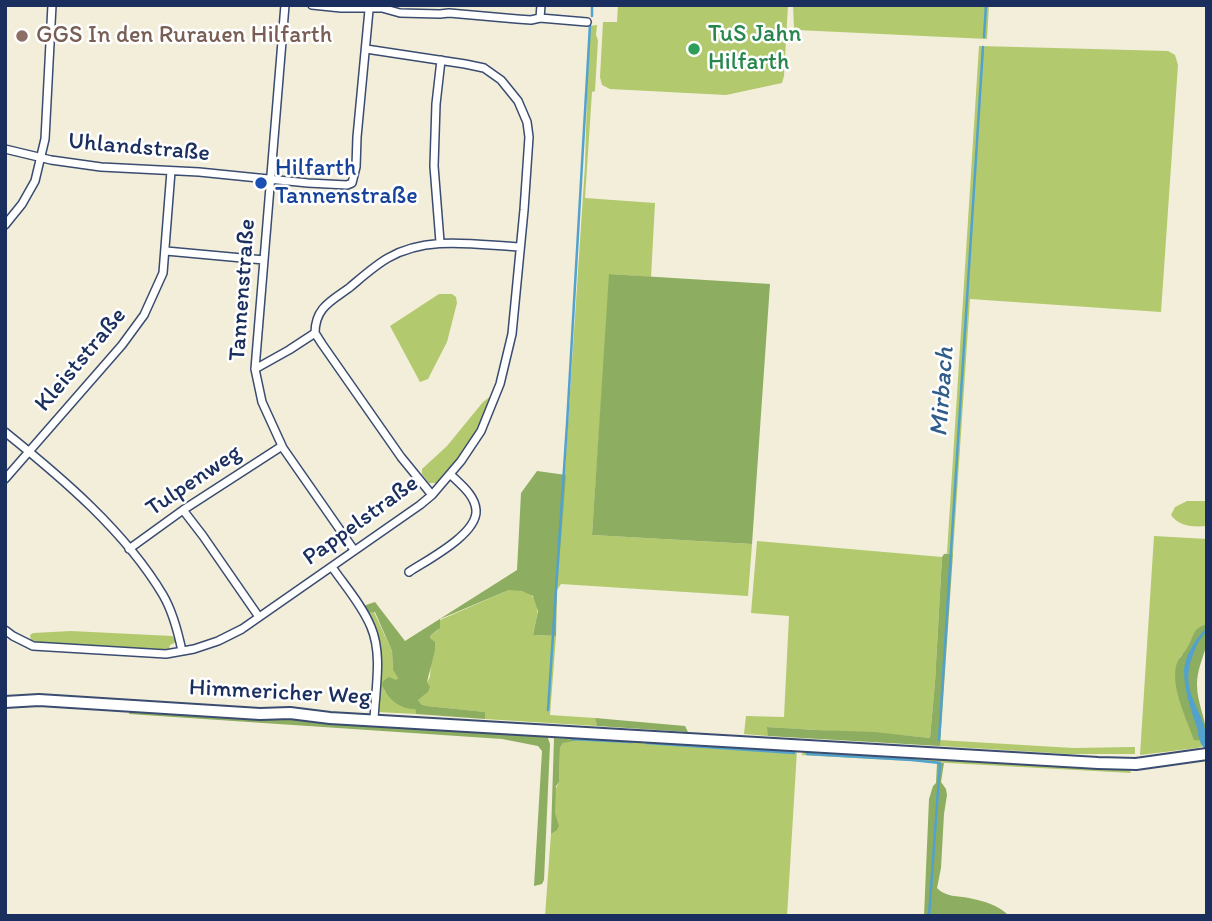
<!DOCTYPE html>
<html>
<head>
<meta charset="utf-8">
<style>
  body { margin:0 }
  #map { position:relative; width:1212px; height:921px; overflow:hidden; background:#f2eeda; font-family:Itim,sans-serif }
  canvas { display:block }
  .frame { position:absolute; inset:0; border:7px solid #1b2f5e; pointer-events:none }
</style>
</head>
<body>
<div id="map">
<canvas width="1212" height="921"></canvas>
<div class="frame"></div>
</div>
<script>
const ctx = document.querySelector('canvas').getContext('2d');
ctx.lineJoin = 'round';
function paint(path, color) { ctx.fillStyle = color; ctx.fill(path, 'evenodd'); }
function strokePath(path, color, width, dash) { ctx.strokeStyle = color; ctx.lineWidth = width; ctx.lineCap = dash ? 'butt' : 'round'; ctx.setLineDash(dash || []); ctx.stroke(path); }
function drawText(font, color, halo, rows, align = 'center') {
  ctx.font = font + ' Itim,sans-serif'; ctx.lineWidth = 5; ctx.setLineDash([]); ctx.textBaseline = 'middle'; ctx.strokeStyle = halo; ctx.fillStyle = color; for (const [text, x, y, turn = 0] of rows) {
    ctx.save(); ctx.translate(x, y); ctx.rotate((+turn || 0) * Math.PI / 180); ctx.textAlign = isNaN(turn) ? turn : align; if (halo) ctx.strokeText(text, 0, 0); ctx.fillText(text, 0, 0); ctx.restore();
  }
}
paint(new Path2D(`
  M788,5l-4,71 -2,7 -56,12 -116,-6 -8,-4 -2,-8 3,-55h14l1,-17z
  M793,5h196l-2,34 -190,-9 -3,-2z
  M597,25l-1,10 2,5 -3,51 -3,1 -7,106 70,5 -4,74 -41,-3 -18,261 160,9 -4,52 -187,-12 -4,6 28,-425 4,-139z
  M979,46l189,5 7,4 3,10 -17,247 -191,-13 -17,254h-6z
  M439,294h13l4,3 1,6 -10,39 -19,37 -8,3 -30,-56z
  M491,396l1,3c-15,33 -30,57 -55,84h-8l-7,-9v-5l25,-23 36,-44z
  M1187,501h20v25c-14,1 -27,1 -36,-11l4,-8z
  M1154,536l53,3v85c-13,4 -13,12 -19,23 -2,4 -6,7 -8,10l27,84v4l-10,3 -57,7z
  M757,541l185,16 -7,125 -5,56c-54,-6 -108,-7 -162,-11v9l-24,-2 2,-18 38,1 5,-101 -38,-3z
  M515,589c30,6 23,22 18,46l23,1 -6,79 45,3 2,8 -112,-7 -1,-7 -57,-6 -8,-3 -1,-4 10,-7 -1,-10 3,-5 2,-36 -2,-3 1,-3 7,-5 2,-10 69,-30z
  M374,612l18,39 1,19 5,7 -1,3 -13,10 4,4 24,14 3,1 1,5 -38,-2c2,-36 8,-66 -10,-99z
  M71,631l101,5 4,3v3l-6,3 -1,4c-30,1 -59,-2 -89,-3 -16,-1 -34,0 -49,-6l-1,-5 3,-2z
  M556,736l241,14 -10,166h-242l6,-82 5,-3c-1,-14 -5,-36 3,-49l1,-34 3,-5 8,-4 -17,-1z
  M940,740l133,8 62,-1v7h-67l-128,-8z
  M805,751l109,7 212,9 3,2 2,4 -330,-18z`), '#b2c96e');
paint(new Path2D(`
  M609,274l161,10 -18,260 -160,-9z
  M537,471l29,4 -9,115 -1,46 -23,-1 5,-24 -5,-15 -11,-5 -13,-1 -69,29v9l-9,7 -1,3 5,4v8l-8,32 3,5 -2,5 -10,8 3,4 6,2 58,6v7l-69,-5 -1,-5c-16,0 -27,-10 -33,-24l1,-4 6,-4 7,3 2,-2 -5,-8 -1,-19 -17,-39 -7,1 -5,-7 12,-4 30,39 112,-71 4,-77z
  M953,553l-13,193 -172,-10 -1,-9 49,3 58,2 56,6 5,-56 7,-125 2,-3z
  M1207,624c0,7 1,16 -1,23 -4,13 -9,24 -9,38 0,19 10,35 10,56l-13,-1c-7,-20 -23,-52 -18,-74 2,-7 7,-12 11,-18 7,-11 5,-20 20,-24z
  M130,710l159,8 258,17 3,9 -6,136 -2,4 -8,2 8,-135 -4,-5 -36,-7 -373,-25z
  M595,718l90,8 3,6 -91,-6z
  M554,738l24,2 -15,3 -3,5 -1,34 -3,4 -1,27 4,13 -3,5 -5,3z
  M937,763h7l-3,19 5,7 1,6 -3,19 -3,54 -4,20c8,9 21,8 32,10 14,3 30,7 40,18h-85l5,-117 4,-13 3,-3z`), '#8dad61');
paint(new Path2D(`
  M1207,628v3c-7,7 -11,15 -14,24 -16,39 14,55 14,90l-4,1c-7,-23 -19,-50 -19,-75 1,-15 12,-34 23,-43z`), '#53a2cd');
strokePath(new Path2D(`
  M592,16v-11
  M984,37l2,-32
  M548,710l19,-286 23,-399
  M1199,734l3,9 5,7
  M572,739l60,3
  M939,740l44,-693
  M647,743l147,10
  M807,754l105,6 28,3 -11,153`), '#53a2cd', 2.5);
const street = new Path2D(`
  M285,5l-30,364 7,33 21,46 71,102
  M312,5l29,3h41l18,5 40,1 9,-1 68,6 14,1 9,-2 47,4
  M540,18l1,-13
  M5,149l46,11 50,7 98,5 109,11 39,2 5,-2 4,-16 1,-30 12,-127
  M5,225l17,-21 13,-23 10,-42 7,-134
  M440,242l-6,-76 2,-62 5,-44
  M166,251l98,9
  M315,333l7,11 79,113 31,38
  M255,369l34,-19 26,-17c0,-25 16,-32 34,-45 12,-10 25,-22 39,-30 40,-23 88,-13 132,-11
  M5,432c57,46 120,99 158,163 10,17 15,37 19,56
  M5,479l117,-134 22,-30 19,-42 8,-102
  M183,510l20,26 56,81
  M129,549l54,-39 99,-64
  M332,567c13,19 30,38 39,60 12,28 4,64 3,93
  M409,572c18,-12 69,-38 67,-62 -1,-15 -16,-26 -26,-36
  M5,630l8,6 20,10 133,8 28,-5 24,-8 24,-12 178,-124 12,-10 29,-34 20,-30 19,-47 12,-50 12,-124 5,-73 -2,-15 -9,-21 -17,-21 -17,-12 -19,-4 -99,-15`);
const secondary = new Path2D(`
  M5,702l34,-2 221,14 30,-1 40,5 768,45 38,1 71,-10`);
strokePath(street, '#3b4c71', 10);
strokePath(secondary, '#3b4c71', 14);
strokePath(street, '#fff', 7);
strokePath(secondary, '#fff', 10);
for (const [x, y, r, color] of [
  [22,36,7,"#8d6e63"],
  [694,49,7,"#2e9e5b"],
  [261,183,7,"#1a4fb4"]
]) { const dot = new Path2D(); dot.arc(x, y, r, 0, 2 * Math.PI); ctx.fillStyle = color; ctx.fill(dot); strokePath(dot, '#fff', 2.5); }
drawText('24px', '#27864d', '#fff', [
  ["TuS Jahn",708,35],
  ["Hilfarth",708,63]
], 'left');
drawText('24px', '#785e54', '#fff', [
  ["GGS In den Rurauen Hilfarth",36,36]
], 'left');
drawText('24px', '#1b2f5e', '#fff', [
  ["Uhlandstraße",139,148,5],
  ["Tannenstraße",243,290,-86],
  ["Kleiststraße",81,360,-50],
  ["Tulpenweg",194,481,-34],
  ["Pappelstraße",361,521,-36],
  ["Himmericher Weg",280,693,3]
]);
drawText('24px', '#164399', '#fff', [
  ["Hilfarth",275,169],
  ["Tannenstraße",275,197]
], 'left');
drawText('italic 26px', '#315d8a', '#fff', [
  ["Mirbach",943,392,-86]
]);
</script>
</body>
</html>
